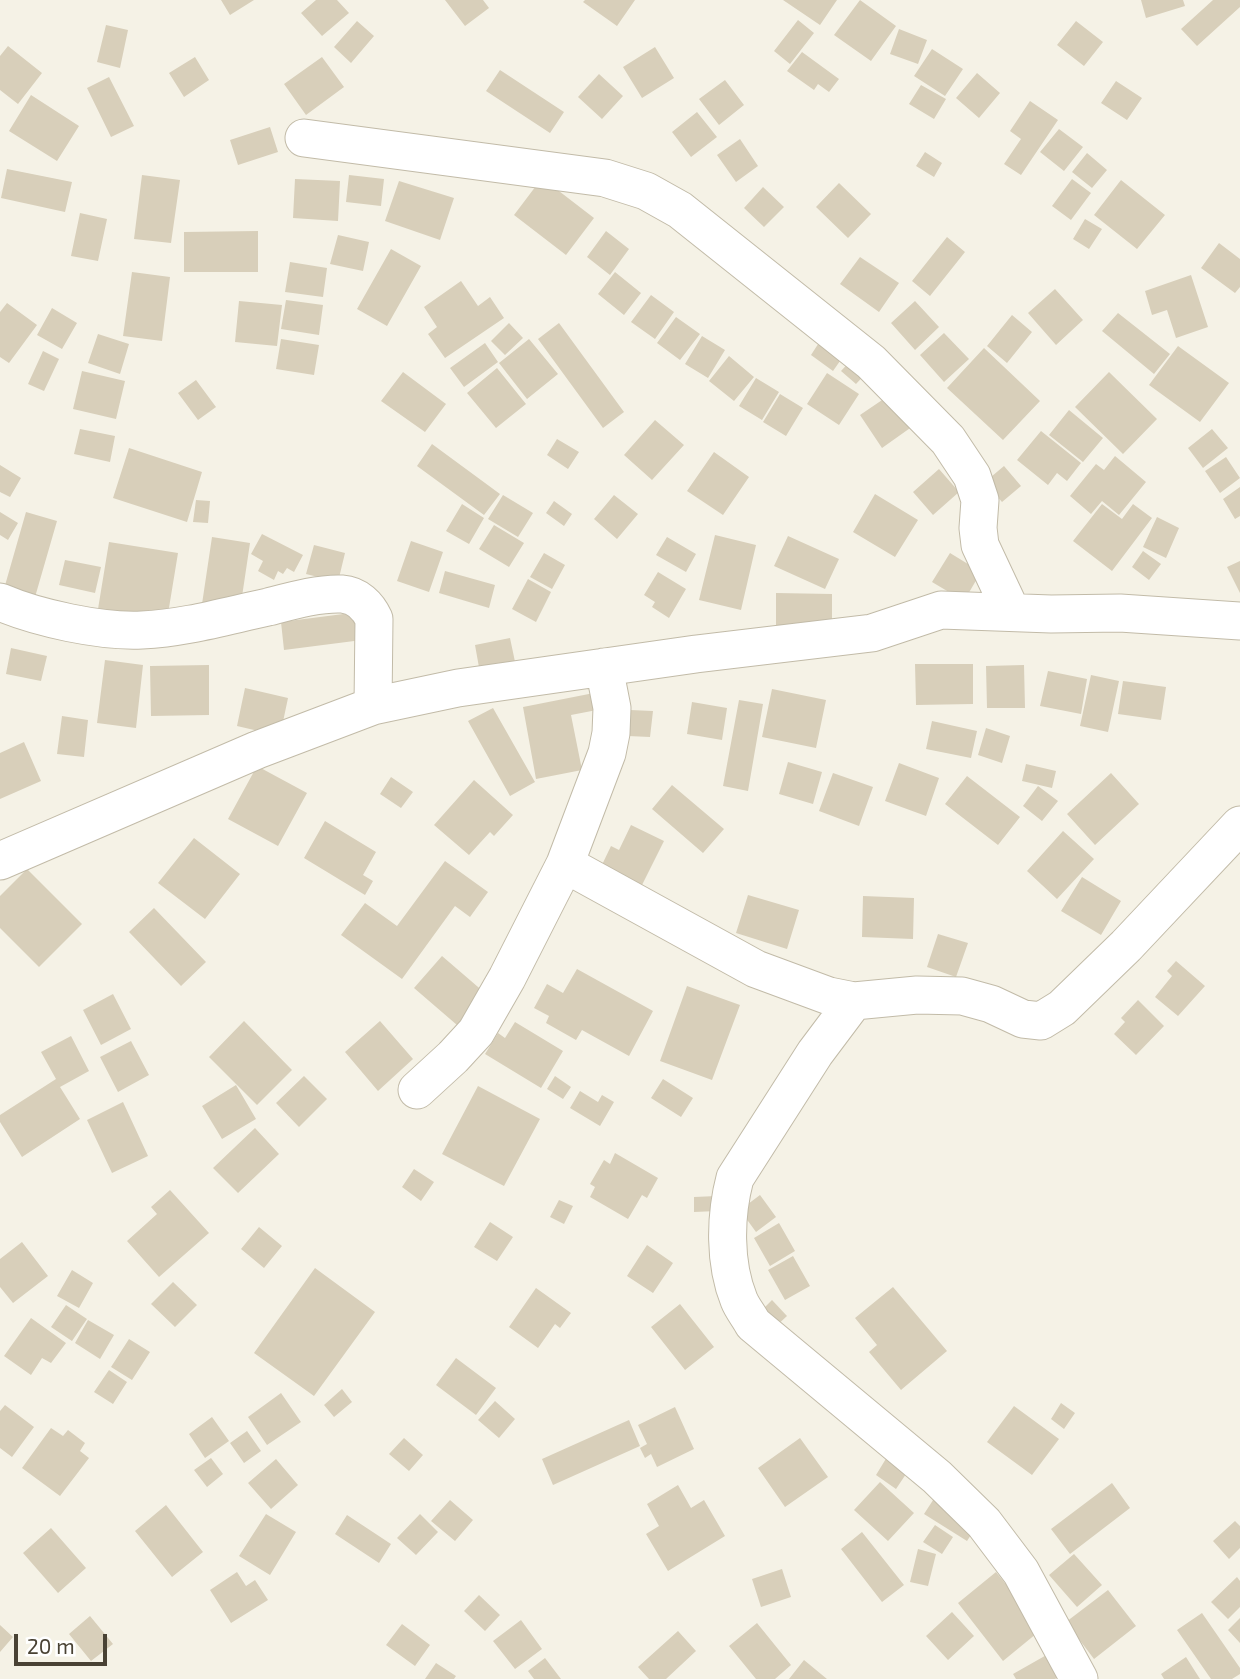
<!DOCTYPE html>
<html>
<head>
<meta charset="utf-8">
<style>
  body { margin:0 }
  #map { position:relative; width:1240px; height:1679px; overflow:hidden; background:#f5f2e6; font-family:"Exo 2",sans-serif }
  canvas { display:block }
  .scale { position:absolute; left:14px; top:1634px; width:93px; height:32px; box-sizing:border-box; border:4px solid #494234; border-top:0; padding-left:9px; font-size:21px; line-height:24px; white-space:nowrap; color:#494234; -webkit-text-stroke:5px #fff; paint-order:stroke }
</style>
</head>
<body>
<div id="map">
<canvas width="1240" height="1679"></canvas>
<div class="scale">20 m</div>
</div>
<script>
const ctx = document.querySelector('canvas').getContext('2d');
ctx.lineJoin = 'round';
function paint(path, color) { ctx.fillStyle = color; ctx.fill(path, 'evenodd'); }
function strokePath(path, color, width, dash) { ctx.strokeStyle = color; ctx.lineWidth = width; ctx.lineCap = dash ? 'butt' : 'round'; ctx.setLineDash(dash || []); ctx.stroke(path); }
paint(new Path2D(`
  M221,0h33l-24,15z
  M316,0h21l12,13 -27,23 -21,-23z
  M445,0h38l6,8 -24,18z
  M585,0h50l-18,26 -34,-24z
  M783,0h54l-17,25z
  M860,0l36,26 -25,35 -37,-26z
  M1141,0h42l2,6 -39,12z
  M1213,0h27v7l-43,39 -16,-17z
  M798,20l16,13 -24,31 -16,-13z
  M357,21l17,15 -23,27 -17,-16z
  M1076,21l27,21 -19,24 -27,-21z
  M106,25l22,5 -8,38 -23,-6z
  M899,29l28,11 -9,24 -28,-10z
  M8,46l34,27 -24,31 -18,-14v-34z
  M655,47l19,31 -32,20 -19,-31z
  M932,49l31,20 -18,27 -31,-20z
  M802,52l37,27 -10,13 -11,-8 -4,6 -27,-19z
  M195,57l14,23 -25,17 -15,-24z
  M322,57l22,30 -38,28 -22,-31z
  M500,70l64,42 -14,21 -64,-42z
  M977,73l23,20 -21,25 -23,-20z
  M599,74l24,22 -21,23 -24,-22z
  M109,77l25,49 -23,11 -24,-49z
  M725,80l19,25 -25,20 -20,-26z
  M1116,81l26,17 -15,22 -26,-17z
  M921,85l25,14 -12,20 -25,-15z
  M31,95l48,31 -22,35 -48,-30z
  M1030,101l28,19 -37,55 -17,-11 17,-25 -11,-8z
  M697,112l20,25 -26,20 -19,-25z
  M270,127l8,25 -40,13 -8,-25z
  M1059,129l24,18 -19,24 -24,-19z
  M740,139l18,27 -22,16 -19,-27z
  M925,152l17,11 -8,14 -18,-11z
  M1087,153l20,17 -15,18 -20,-16z
  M7,169l65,13 -7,30 -64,-14z
  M142,175l38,5 -9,63 -37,-4z
  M349,175l35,4 -3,27 -35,-4z
  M542,178l52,40 -28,37 -52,-40z
  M295,179l45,2 -2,40 -45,-3z
  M1072,179l19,14 -20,27 -19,-14z
  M1121,180l44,35 -28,34 -43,-34z
  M399,181l55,17 -14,42 -55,-19z
  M839,183l32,31 -23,24 -32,-31z
  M763,187l21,20 -20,20 -20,-19z
  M80,213l27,6 -9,42 -27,-5z
  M1085,219l17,10 -13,20 -16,-10z
  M258,231v41h-74v-40z
  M606,231l23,18 -19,26 -23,-18z
  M338,235l31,7 -6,29 -33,-7z
  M947,237l18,15 -35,44 -18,-15z
  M1219,243l21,16v28l-5,6 -34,-25z
  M391,249l30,17 -34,60 -30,-17z
  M860,257l39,26 -20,29 -39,-28z
  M290,262l37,6 -4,29 -38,-5z
  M132,272l38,5 -8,64 -39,-5z
  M615,272l26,21 -17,22 -26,-21z
  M1191,275l17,52 -32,11 -9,-28 -15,5 -7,-24z
  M461,281l17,25 12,-9 14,21 -59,40 -17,-24 9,-7 -13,-20z
  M1055,289l28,31 -27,25 -28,-32z
  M651,295l23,17 -19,27 -24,-17z
  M286,300l37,5 -4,30 -38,-6z
  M239,301l43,4 -5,41 -42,-4z
  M915,301l24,26 -24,23 -24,-27z
  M7,303l30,22 -28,38 -9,-6v-45z
  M52,308l25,15 -15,26 -25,-14z
  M1118,313l52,41 -16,20 -52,-43z
  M1012,315l20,17 -25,31 -20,-17z
  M676,317l24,17 -20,26 -23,-17z
  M509,323l14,15 -18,17 -14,-14z
  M559,323l65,89 -21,16 -65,-89z
  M944,333l25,26 -25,23 -24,-27z
  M98,334l31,10 -9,30 -32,-11z
  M702,336l23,14 -17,28 -23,-14z
  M822,338l25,13 -14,20 -22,-16z
  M281,339l38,6 -5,30 -38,-6z
  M529,339l29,35 -31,25 -28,-36z
  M485,343l13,19 -34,25 -14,-19z
  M1178,346l51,37 -29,39 -51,-37z
  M984,348l56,53 -37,39 -56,-52z
  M43,351l16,8 -15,32 -16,-7z
  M729,356l25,21 -20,24 -25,-20z
  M855,356l15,13 -14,15 -15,-13z
  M497,368l29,36 -30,24 -29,-35z
  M82,371l43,10 -9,38 -43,-10z
  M403,372l43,32 -21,28 -44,-31z
  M1109,372l48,47 -34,35 -48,-47z
  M827,373l32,21 -20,31 -32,-21z
  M756,378l23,14 -17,28 -23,-14z
  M196,380l20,27 -18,13 -20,-27z
  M780,394l23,14 -17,28 -23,-14z
  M891,394l22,32 -31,22 -22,-33z
  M1069,410l34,28 -20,24 -34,-27z
  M655,420l29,25 -32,35 -28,-25z
  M80,429l35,7 -5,26 -36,-8z
  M1212,429l16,19 -25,20 -15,-20z
  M1041,431l40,32 -14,18 -10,-8 -9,12 -31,-25z
  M557,439l22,13 -11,17 -21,-14z
  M432,444l68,50 -16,21 -67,-49z
  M129,448l73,24 -15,50 -74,-24z
  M714,452l35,25 -26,38 -36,-24z
  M1115,456l31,26 -27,33 -17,-14 -11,13 -21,-18 26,-32 8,6z
  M1226,457l14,21 -20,15 -15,-22z
  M0,465l21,13 -11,19 -10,-5z
  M1004,466l17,20 -19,16 -17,-20z
  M939,469l20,23 -26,23 -20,-23z
  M1240,487v29l-5,3 -12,-20z
  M875,494l43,26 -23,37 -42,-25z
  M503,495l30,18 -15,24 -30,-18z
  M614,495l24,19 -21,25 -23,-20z
  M196,500l14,1 -2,22 -15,-1z
  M554,501l18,13 -8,12 -18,-13z
  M462,504l22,14 -15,26 -23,-13z
  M1102,504l20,15 11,-15 19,14 -40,53 -39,-30z
  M0,512l18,11 -10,17 -8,-5z
  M26,512l31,9 -24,83 -31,-8z
  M1157,517l22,11 -13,30 -23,-11z
  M494,525l30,18 -15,24 -30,-18z
  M262,534l41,21 -9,17 -7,-4 -4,6 -5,-3 -4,9 -16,-9 5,-10 -12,-7z
  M715,535l41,10 -15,65 -42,-10z
  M788,536l51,23 -14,30 -51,-23z
  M212,537l38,6 -10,67 -38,-6z
  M667,537l29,17 -10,18 -30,-17z
  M411,541l32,11 -14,40 -32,-11z
  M109,542l69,11 -11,67 -69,-11z
  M314,545l31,8 -7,29 -32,-8z
  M1143,551l18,13 -12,16 -17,-13z
  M544,553l21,12 -13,24 -22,-12z
  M950,553l31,19 -17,29 -32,-19z
  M65,560l36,7 -6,26 -36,-8z
  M1240,561v32l-13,-26z
  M445,571l50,14 -6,23 -50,-15z
  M658,572l28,17 -17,29 -17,-11 3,-5 -11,-7z
  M528,579l23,13 -15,30 -24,-13z
  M776,593l56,1v42h-56z
  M359,612l3,28 -78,10 -3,-28z
  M510,638l8,38 -36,8 -7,-39z
  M11,648l36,8 -6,25 -35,-7z
  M105,660l38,5 -7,63 -39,-5z
  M915,664h58v40l-57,1z
  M209,665v50l-58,1 -1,-50z
  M1024,665l1,43h-38l-1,-42z
  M1048,671l39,8 -6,35 -41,-8z
  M1091,675l28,6 -11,51 -28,-6z
  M1123,681l43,6 -5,33 -43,-6z
  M245,688l43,10 -8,38 -43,-10z
  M772,689l54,11 -10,48 -54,-11z
  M599,692l3,17 -31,6 11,55 -46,9 -13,-72z
  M739,700l24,4 -15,87 -25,-5z
  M692,702l35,6 -5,32 -35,-6z
  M493,708l42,74 -25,14 -42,-75z
  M630,710l23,1 -3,26 -22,-1z
  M62,716l26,4 -4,37 -27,-3z
  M932,721l45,10 -6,27 -45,-9z
  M986,728l24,8 -8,27 -24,-8z
  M24,742l17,39 -41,18v-46z
  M788,762l34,10 -9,32 -34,-10z
  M899,763l40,15 -13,38 -41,-15z
  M1026,764l30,7 -4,17 -30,-7z
  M257,766l50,27 -29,53 -50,-27z
  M833,773l40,14 -14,39 -40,-15z
  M1111,773l28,31 -44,41 -28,-31z
  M967,776l53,41 -22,28 -53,-41z
  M391,777l22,15 -12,16 -21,-14z
  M474,780l39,35 -19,21 -4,-4 -21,23 -35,-30z
  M672,785l52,44 -21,24 -51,-44z
  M1038,786l20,15 -16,20 -19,-15z
  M325,821l51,31 -13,23 10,6 -8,14 -61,-37z
  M631,825l33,16 -24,48 -40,-20 11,-23 8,4z
  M1063,831l31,28 -37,40 -30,-28z
  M194,838l46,36 -35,45 -47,-36z
  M445,861l43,31 -18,25 -15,-11 -53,73 -61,-44 24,-32 32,23z
  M27,869l55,55 -43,43 -39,-39v-32z
  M1082,877l39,24 -20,34 -40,-24z
  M748,895l51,15 -12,39 -51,-16z
  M863,896l51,2 -1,41 -51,-2z
  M154,908l52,54 -25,24 -52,-54z
  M938,934l30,9 -12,34 -29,-10z
  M442,956l43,37 -28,32 -43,-37z
  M1176,961l29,25 -27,30 -23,-19 17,-21 -5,-5z
  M577,969l76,42 -24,45 -47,-26 -6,10 -30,-17 3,-7 -15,-8 13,-24 16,9z
  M687,986l53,19 -28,75 -52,-19z
  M113,994l18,35 -30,16 -18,-35z
  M1138,1000l26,26 -28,29 -22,-21 11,-12 -4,-4z
  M244,1021l48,49 -35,35 -48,-48z
  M380,1021l33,38 -35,32 -33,-39z
  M515,1022l48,29 -22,37 -56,-34 13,-21 7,5z
  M71,1036l18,35 -29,16 20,32 -58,38 -22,-35v-7l56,-36 -15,-27z
  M131,1041l18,34 -31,17 -18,-35z
  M304,1076l23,23 -28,28 -23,-24z
  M555,1076l16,11 -8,12 -16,-10z
  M663,1079l30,19 -12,19 -30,-19z
  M236,1085l20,34 -34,20 -20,-33z
  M478,1086l62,33 -36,67 -62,-32z
  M580,1091l18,11 4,-7 12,7 -14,24 -30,-18z
  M123,1102l25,54 -36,17 -25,-53z
  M255,1128l24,26 -41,39 -25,-25z
  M615,1153l43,25 -11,20 -5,-3 -14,24 -38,-22 5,-10 -5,-3 14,-24 6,4z
  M414,1169l20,13 -13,19 -19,-14z
  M170,1190l39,43 -50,44 -32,-36 30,-27 -6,-7z
  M760,1195l16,22 -20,15 -16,-22z
  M717,1196v15l-23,1v-15z
  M559,1200l14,6 -9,18 -14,-7z
  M490,1222l23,15 -16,24 -23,-14z
  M779,1223l16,28 -25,15 -16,-28z
  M259,1227l23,19 -18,22 -23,-19z
  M22,1242l26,34 -35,27 -13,-16v-28z
  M647,1245l26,18 -20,30 -26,-17z
  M793,1256l17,30 -25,14 -17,-30z
  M315,1268l60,44 -61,84 -60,-43z
  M72,1270l21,13 -14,25 -22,-12z
  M173,1282l24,23 -22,22 -24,-23z
  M893,1287l54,64 -46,39 -32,-38 8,-7 -22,-27z
  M536,1288l35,25 -11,15 -5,-4 -17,24 -29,-21z
  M772,1300l15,16 -14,13 -15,-15z
  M680,1304l34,43 -29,23 -34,-43z
  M66,1305l21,14 -15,22 -21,-14z
  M31,1318l35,25 -15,20 -9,-5 -11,17 -27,-19z
  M88,1320l26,15 -14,24 -25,-16z
  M129,1339l21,13 -18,28 -21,-13z
  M456,1358l40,30 -20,27 -40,-30z
  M109,1370l18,12 -14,22 -19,-12z
  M342,1389l10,13 -18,15 -10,-12z
  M281,1393l20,29 -34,23 -19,-28z
  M495,1401l20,18 -16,19 -21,-18z
  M1061,1403l14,10 -11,16 -13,-10z
  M5,1405l29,22 -22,30 -12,-9v-37z
  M1014,1406l45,33 -27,36 -45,-33z
  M675,1407l19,42 -37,18 -6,-13 -6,4 -5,-10 7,-4 -9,-19z
  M212,1417l17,24 -24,17 -16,-24z
  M629,1420l11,26 -87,39 -11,-26z
  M51,1428l12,8 5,-6 17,13 -5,8 9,7 -29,38 -38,-28z
  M247,1431l14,20 -17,12 -14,-20z
  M404,1438l19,17 -14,16 -20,-17z
  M800,1438l28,39 -43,30 -27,-39z
  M887,1457l21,14 -12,18 -20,-14z
  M211,1458l12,16 -16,13 -13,-17z
  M276,1459l22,26 -27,24 -23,-26z
  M880,1482l34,31 -26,28 -34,-31z
  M1112,1483l18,25 -60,46 -19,-25z
  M678,1485l13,23 13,-8 21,36 -57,35 -22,-37 13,-8 -12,-22z
  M937,1494l43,27 -13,20 -43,-27z
  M450,1500l23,20 -18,21 -24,-20z
  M166,1505l37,47 -31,25 -37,-46z
  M266,1514l30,18 -26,43 -31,-19z
  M420,1514l18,18 -22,23 -19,-17z
  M347,1515l44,29 -12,19 -44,-29z
  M1235,1521l5,5v22l-11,11 -16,-18z
  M935,1525l18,12 -11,17 -19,-12z
  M51,1528l35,40 -28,25 -35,-40z
  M862,1532l42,53 -22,17 -41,-53z
  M918,1549l18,5 -8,32 -18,-4z
  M1074,1554l28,31 -25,22 -28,-32z
  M782,1569l9,28 -30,10 -9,-28z
  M237,1572l9,14 9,-6 13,20 -37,23 -21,-33z
  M996,1572l46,57 -39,32 -45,-58z
  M1237,1577l3,4v26l-12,12 -17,-17z
  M1108,1590l28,36 -42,33 -28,-37z
  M479,1595l21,20 -15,16 -21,-20z
  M952,1612l22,24 -26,24 -22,-24z
  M1202,1613l38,55v6l-8,5h-21l-34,-49z
  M90,1616l23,28 -22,17 -22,-27z
  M1240,1618v25l-12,-13z
  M521,1620l21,29 -27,20 -22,-28z
  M757,1623l34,42 -16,14h-19l-27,-33z
  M402,1624l28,21 -15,21 -29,-21z
  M0,1625l13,12 -13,15z
  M678,1631l18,20 -30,28h-17l-11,-12z
  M1050,1653l13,21 -8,5h-39l-3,-5z
  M1186,1657l14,22h-36l-3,-5z
  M545,1658l16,21h-27l-6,-8z
  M804,1660l23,19h-38z
  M436,1663l20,13 -2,3h-29z`), '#d8cfba');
const minor = new Path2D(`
  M304,138l301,40 41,13 34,19 191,152 77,78 24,36 8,24 -2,28 2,17 31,66
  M0,602c37,16 101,30 142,28 43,-2 84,-14 126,-23 23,-6 50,-14 74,-13 15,1 26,12 32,25l-1,87
  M0,861l257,-111 116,-44 85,-18 238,-34 176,-21 69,-23 110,4 69,-1 120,8
  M565,864l191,105 73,27 25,5 63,-6 45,1 29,8 32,15 18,2 21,-13 64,-62 114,-121
  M854,1001l-39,52 -80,125c-10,38 -11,85 4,122 3,8 10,16 14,24l184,153 47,46 37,49 58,107
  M417,1090l36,-33 23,-25 31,-54 58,-114 42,-111 4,-20 1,-25 -8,-41`);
strokePath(minor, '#c2bba8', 39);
strokePath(minor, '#fff', 37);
</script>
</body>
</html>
